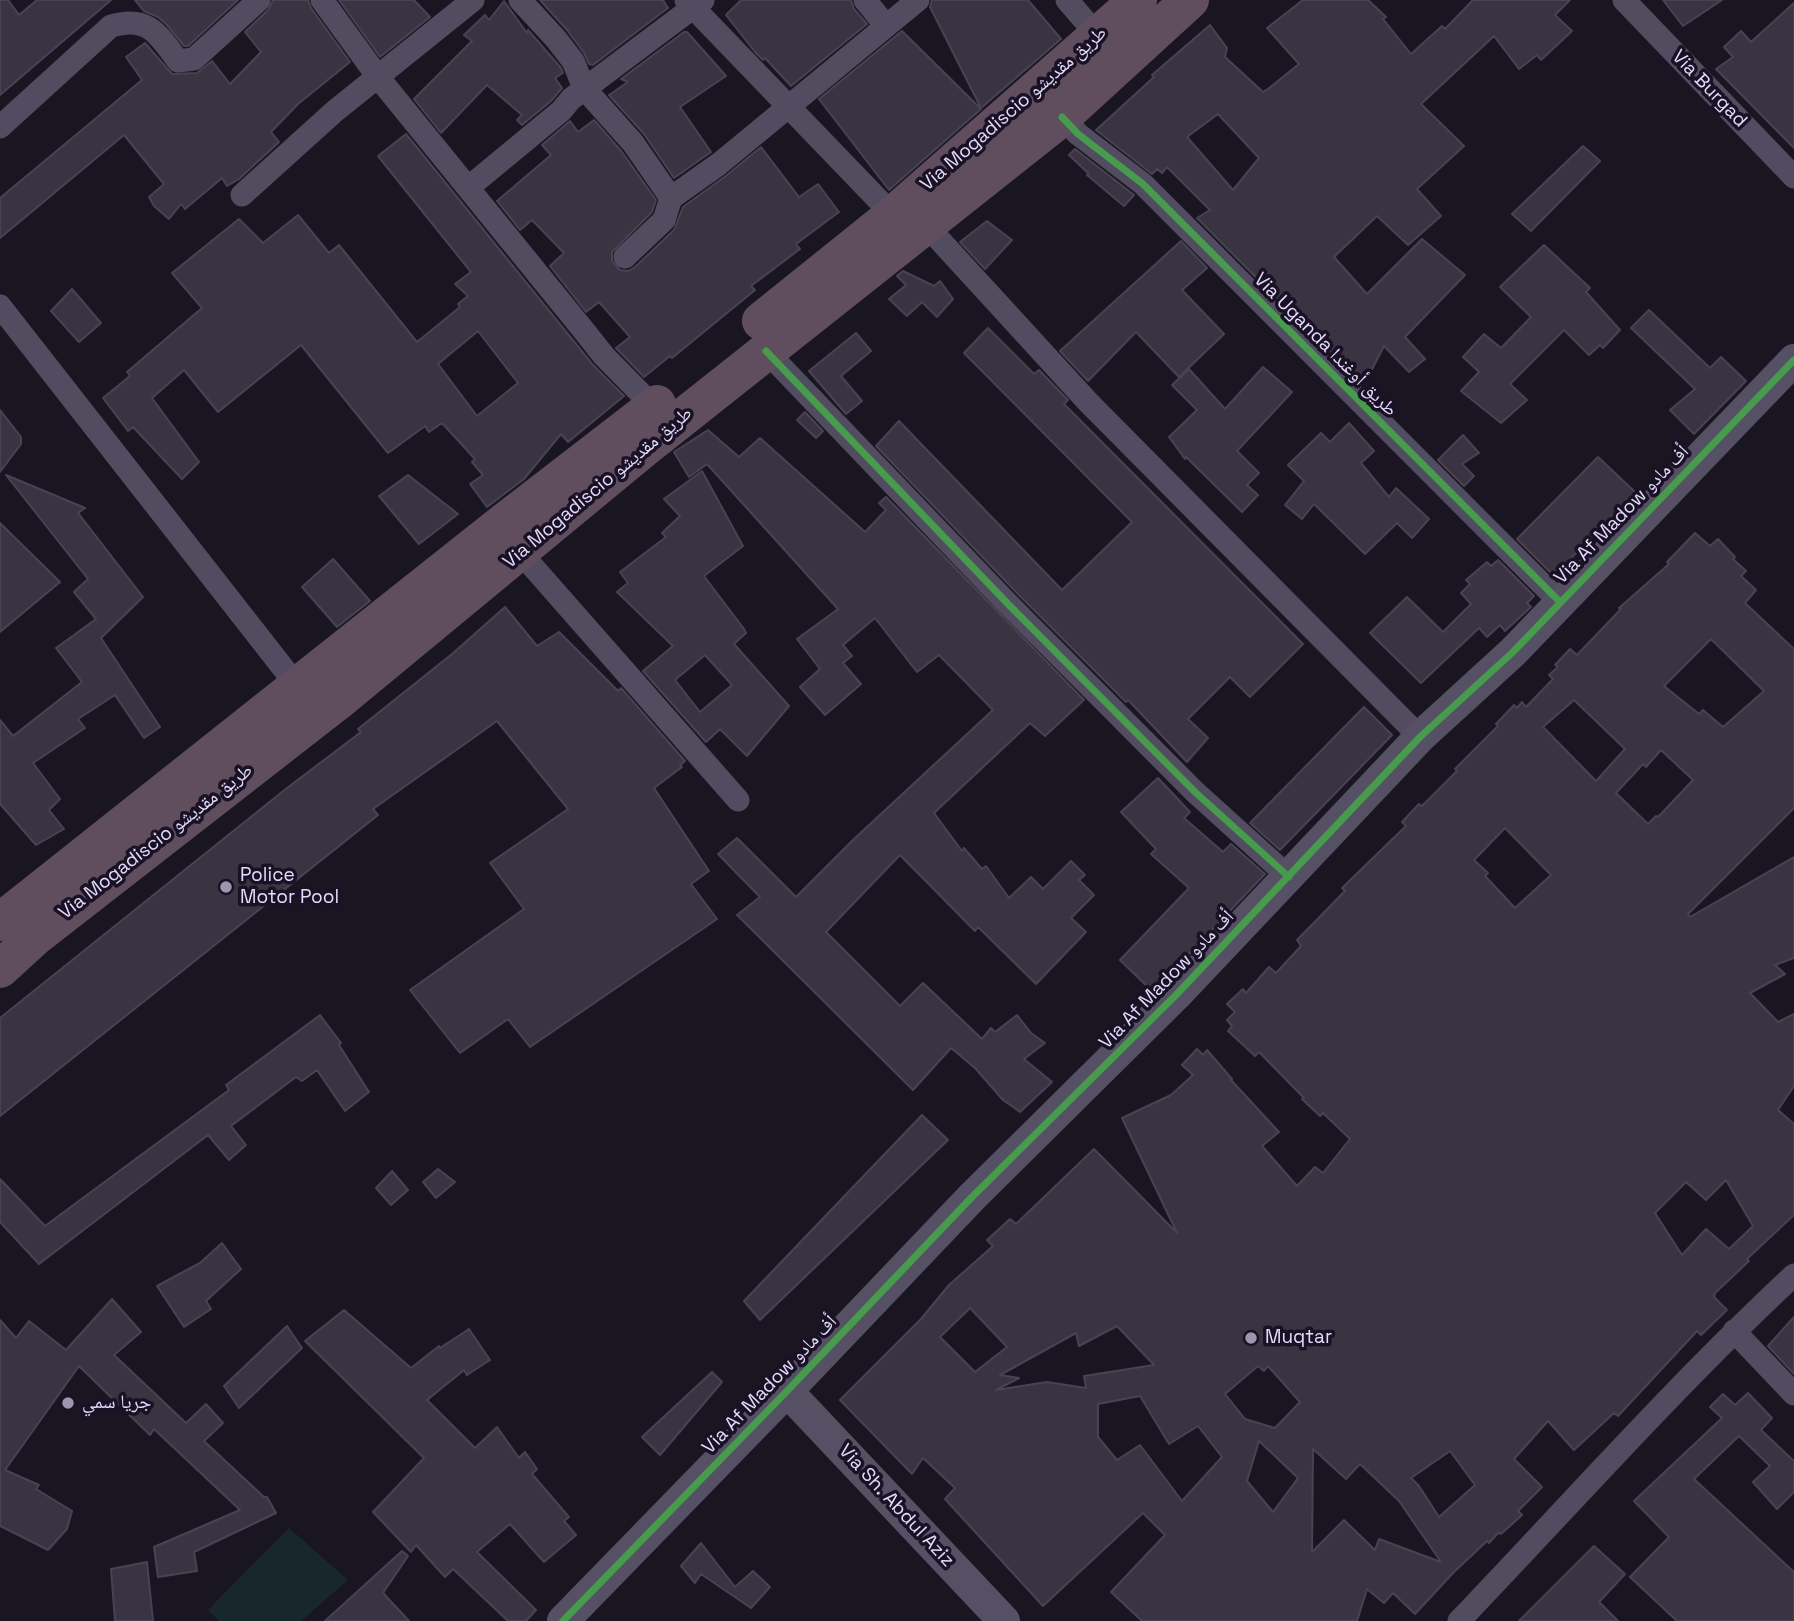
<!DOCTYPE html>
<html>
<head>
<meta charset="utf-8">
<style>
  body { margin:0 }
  canvas { display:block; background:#1a1621 }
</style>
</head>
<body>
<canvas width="1794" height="1621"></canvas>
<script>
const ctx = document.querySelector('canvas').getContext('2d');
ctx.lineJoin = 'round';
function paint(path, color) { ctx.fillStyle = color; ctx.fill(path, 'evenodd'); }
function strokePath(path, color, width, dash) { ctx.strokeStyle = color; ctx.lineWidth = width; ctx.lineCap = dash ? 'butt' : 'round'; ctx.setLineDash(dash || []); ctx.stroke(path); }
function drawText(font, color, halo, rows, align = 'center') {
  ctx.font = font + ' "Space Grotesk","Noto Naskh Arabic",sans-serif'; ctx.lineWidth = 7; ctx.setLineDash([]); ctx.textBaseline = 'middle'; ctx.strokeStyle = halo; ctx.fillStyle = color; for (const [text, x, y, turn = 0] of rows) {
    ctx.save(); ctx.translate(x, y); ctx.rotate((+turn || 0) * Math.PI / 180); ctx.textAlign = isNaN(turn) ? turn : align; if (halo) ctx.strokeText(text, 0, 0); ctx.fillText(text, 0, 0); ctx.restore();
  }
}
paint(new Path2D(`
  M289,1528l59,52 -47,41h-82l-11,-11z`), '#17272c');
const building = new Path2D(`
  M0,0h8l11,15 18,-15h74l-111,95z
  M135,0h103l-50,46h-4l-17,-21 -9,-8 -14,-6z
  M273,0h35l3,8 39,54 -52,42 -27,28 8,10 -40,37 -12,7 -5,-8 -37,31 -4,-5 -12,15 -15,-13 -5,-9 15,-13 -40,-49 -124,103v-40l142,-118 -16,-23 19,-14 27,31 25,-1 15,-12 18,23 31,-32 -16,-20 23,-22z
  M339,0h75l16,17 -50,40z
  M540,0h123l5,8 -75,57 -4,-1 -5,-11 -17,-23z
  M741,0h110l3,9 13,15 -76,62 -26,-28 -2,2 -8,-8 -29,-37z
  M932,0h96l33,39 -80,69 -51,-101z
  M1303,0h65l18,17 -3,2 28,35 31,-28 3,3 28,-29h97l-15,15 17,16 -31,29 -4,-5 -18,14 -25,-33 -73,68 43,42 -47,43 24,27 -33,29 -31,-29 -43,41 33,37 55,-55 43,36 -60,62 20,22 -16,13 -25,-26 -16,31 -8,5 -163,-164 13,-8 -43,-43 -5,6 -5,-4 -5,5 -56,-44 58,-53 -2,-2 58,-50 17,23 -2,9 38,35 5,-3 31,-25 -32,-36zM1218,114l41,44 -26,32 -46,-53z
  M1663,0h59l-39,26z
  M504,1l23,32 1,-3 33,38 2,5 -8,5 7,10 -11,13 -29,24 -5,-5 5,-5 -35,-30 -46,48 -27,-34 58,-58 -8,-6 21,-20 4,5z
  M1794,3v145l-78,-79 17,-12 -9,-10 17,-16 10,11z
  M902,31l79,78 -92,81 -70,-91z
  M684,32h3l39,44 -46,31 31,45 -37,26 -30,-44 -35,-39 19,-13 -7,-3z
  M594,120l28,32 34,48 -4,12 -40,40v9l8,9 8,1 7,-4 39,-37 9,-23 44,-32 34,-28 38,50 19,-13 21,28 -43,32 4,5 -49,37 4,4 -83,68 -2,-2 -26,21 -28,-29 14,-11 -31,-35 -13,10 -36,-46 14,-13 -32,-33 -12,10 -23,-29 54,-46 -9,-10 28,-24 8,11z
  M406,134l187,231 31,31 -56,46 -7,-8 -37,45 -37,28 -17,-23 13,-9 -11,-13 3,-3 -33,-36 -13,9 -4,-6 -37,27 -87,-108 -83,67 -34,-42 -32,28 47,64 -17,17 -49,-52 -5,4 -25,-33 27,-22 -3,-4 75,-64 -30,-35 67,-54 24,24 35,-28 31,38 10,-8 78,97 43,-35 -2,-3 10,-8 -13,-12 16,-12 -93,-116zM478,331l40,52 -41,33 -39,-52z
  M1583,146l17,15 -69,70 -19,-17z
  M1075,149l59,46 -10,11 -37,-31 2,-1 -20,-19z
  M987,221l25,19 -27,29 -25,-27z
  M1181,241l26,27 -25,22 42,44 -45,43 -43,-45 -48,49 -28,-30z
  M1544,245l46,43 -4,4 34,38 -17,18 -3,-3 -11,10 -25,-25 -54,54 17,16 -26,23 -40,-32 18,-19 -16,-15 21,-23 17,14 30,-31 -31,-30z
  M903,271l31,15 6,-5 13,18 -16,18 -15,-15 -15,14 -18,-17 17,-14 -9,-9z
  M72,289l29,34 -22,19 -28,-31z
  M1649,310l61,58 11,-11 25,24 -52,53 -24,-24 25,-21 -64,-61z
  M988,328l46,46 5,-4 29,30 -4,4 239,240 -53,53 -20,-20 -42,42 20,19 -21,24 -59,-62 -2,2 -108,-108 -142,-148 23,-25 163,169 70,-68 -168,-169z
  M856,333l15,18 -30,25 21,25 -16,13 -37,-43z
  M1263,367l29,25 -55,59 22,22 -12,12 11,10 -16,17 -56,-55 -1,2 -16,-22 28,-27 -25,-25 17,-16 36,40z
  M0,410l21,27v7l-21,28z
  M805,412l18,19 -7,7 -19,-18z
  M1349,423l25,28 -13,12 28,34 7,-9 33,31 -17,19 -15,-15 -32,31 -51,-50 -12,15 -17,-14 19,-24 -16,-16 33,-32 9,9z
  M708,430l31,27 21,-19 105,94 21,-22 -7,-7 7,-6 198,203 -39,36 -15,-13 -96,90 28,38 2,-3 18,21 4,-3 23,32 22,-21 12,12 28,-28 14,14 -6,5 15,15 -23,23 15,14 -50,52 -58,-57 -3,4 -75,-76 -74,77 74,74 23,-23 59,56 9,-11 4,4 22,-17 14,18 14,10 -21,16 28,23 -32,30 -17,-12 -28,-32 -24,-20 -38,42 -176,-175 23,-18 -42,-43 19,-16 59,59 58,-58 139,-129 -54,-55 -22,17 -42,-54 -32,27 9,11 -9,7 18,21 -36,31 -25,-28 20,-18 -23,-30 41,-30 -131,-145 -18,13 -15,-25z
  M1463,435l16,18 -17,11 12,12 -10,10 -26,-26z
  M1598,457l37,35 -81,84 -37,-37z
  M702,471l41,75 -39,30 40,53 2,4 -12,11 55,62 -42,50 -27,-27 -14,13 -63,-71 30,-25 -56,-54 11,-9 -8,-11 46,-35 -4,-4 18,-17 -16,-17zM705,655l27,30 -32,27 -25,-32z
  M6,475l79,33 -7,5 65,84 -42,41 59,89 -16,11 -29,-43 -37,24 7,9 -52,35 27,36 -11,11 15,19 -28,16 -36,-41v-84l13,16 69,-54 -26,-34 40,-29 -22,-27 14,-13z
  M408,475l50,39 -39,30 -40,-48z
  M0,523l60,59 -60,50z
  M1695,533l15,13 8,-7 17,18 -2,2 13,12 -5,5 15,14 -11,13 49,46v159l-106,106 2,3 104,-60v101l-19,7 10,9 -35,19 28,29 16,-8v72l-16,24 16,14v91l-47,44 2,2 -34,32 -1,4 13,13 -26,25 -4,-4 -79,85 -4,-3 -40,37 -26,-29 -34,38 28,28 -24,24 4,4 -21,19 -2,-2 -10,11 -2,-2 -33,31 -39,42 -22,-21 -9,10 -17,-14 -10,32h-215l-31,-29 54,-57 -22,-22 -100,93 -98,-107 10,-11 -32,-30 -11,16 -72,-74 81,-81 28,-34 44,-39 -6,-6 23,-21 6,5 78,-75 83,84 -55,-115 49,-23 22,-20 -11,-10 15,-16 6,6 4,-5 25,29 -1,1 48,52 -17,14 35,40 18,-19 8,6 27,-34 -27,-26 -3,3 -18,-17 2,-1 -45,-46 -4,4 -27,-25 4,-5 -5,-6 8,-8 -8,-8 16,-15 3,4 23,-26 7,6 25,-27 -4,-6 48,-49 -3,-3 64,-62 -4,-4 17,-18 3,2 35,-35 -2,-2 43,-43 -2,-2 18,-19 3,3 5,-6 4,5 27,-28 -4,-4 9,-8 -3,-2 15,-16 7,6 44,-46 -2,-1 50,-44 -2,-2zM1711,639l53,52 -41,36 -20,-17 -4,4 -35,-28zM1574,700l51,49 -29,32 -53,-54zM1661,750l32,30 -35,37 -2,-1 -8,8 -32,-31 27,-29 3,3zM1505,828l46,47 -36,33 -30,-32 3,-3 -14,-13zM1726,1180l27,46 -24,23 -23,-20 -24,26 -27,-42 31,-31 20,18zM970,1308l37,39 -32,25 -35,-35zM1117,1326l37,39 -70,11 2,12 -39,-6 -51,8 23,-12 -19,-3 76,-42 3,13zM1258,1366l6,5 4,-5 32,36 -25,26 -30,-9 -20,-25zM1140,1396l29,48 29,-18 24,31 -40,44 -42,-56 -23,15 -19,-23v-33zM1259,1441l39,37 -25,34 -26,-31zM1313,1449l33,30 14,-15 39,37 42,61 -62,-23 -4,11 -31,-30 -32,32zM1450,1451l25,34 -36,32 -20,-31 -8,-8z
  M333,559l37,42 -33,26 -35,-40z
  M1498,560l36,36 -7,7 4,4 -26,24 -5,-6 -13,12 -8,-9 -58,55 -51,-50 37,-36 36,35 28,-28 -10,-11 9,-9 -4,-4 21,-18 4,4z
  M505,607l32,39 22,-14 59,59 3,-3 64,73 -5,4 2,2 -28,21 55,83 -18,13 26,35 -187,128 -22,-28 -48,34 -50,-63 114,-81 -34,-46 78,-54 -71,-88 -124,88 5,6 -378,301v-98l287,-230 74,-56 -3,-3 94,-75z
  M1364,707l28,28 -112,115 -30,-27z
  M1158,778l32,34 -6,6 39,34 8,-8 34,30 -112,118 -33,-32 69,-72 -38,-34 5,-5 -35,-37z
  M320,1015l21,28 -2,2 30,47 -24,19 -28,-41 -15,11 -6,-4 -65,49 15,19 -17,15 -21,-25 -169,129 -39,-42v-43l45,47 184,-136 -3,-5z
  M922,1115l26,25 -188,180 -16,-19z
  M438,1169l17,13 -19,16 -13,-16z
  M392,1171l16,19 -17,15 -15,-17z
  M222,1243l19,26 -35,32 5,8 -27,18 -27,-41 43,-23z
  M112,1299l29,33 -27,23 72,68 20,-19 17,19 -19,18 60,56h3l9,16 -82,39 3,19 -39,6 -4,-30 86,-37 -86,-81 -4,6 -71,-69 -74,104 34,15 -3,4 36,22 -5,18 -19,21 -48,-24v-206l16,18 13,-17 37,29z
  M344,1310l67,58 28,-22 1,2 29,-19 21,31 -23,15 -3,-5 -37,30 48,48 22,-21 22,31 6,-6 12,17 -5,5 37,43 -5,4 12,14 -32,27 -34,-38 -33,28 59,58 -10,11h-18l-55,-52 -8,8 -29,-32 -5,7 -38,-40 51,-54 -119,-117z
  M1794,1317v57l-26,-28z
  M287,1326l15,22 -63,60 -15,-22z
  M712,1372l10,10 -62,73 -18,-18z
  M1748,1393l24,25 -11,12 33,31v31l-17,17 -24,-27 17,-16 -31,-30 -45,43 100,93v49h-117l-47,-44 39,-40 -35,-36 88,-83 -12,-11 13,-13 12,11z
  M701,1543l34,44 18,-16 17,16 -19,21 -50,-34 -6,9 -14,-17z
  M1594,1546l31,28 -26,28 19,19h-99z
  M402,1551l6,5 -25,37 26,28h-84z
  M147,1562l6,59h-38l-4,-52z`);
paint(building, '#3a3442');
strokePath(building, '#484254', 2);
strokePath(new Path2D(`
  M322,0l56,77 207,255 19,24 56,57
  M520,0l36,39 17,22 11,27 49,55 38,55
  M686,0l207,215
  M865,0l21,26
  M1067,0l31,36
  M1624,0l170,177
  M1062,117l16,17 65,50 417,418
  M0,127l111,-101c37,-11 47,8 67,35l16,-2 65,-59
  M469,187l92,-76 10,-12 132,-99
  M242,195l93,-84 138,-111
  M925,224l163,178 332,335
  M625,257l39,-37 7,-22 48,-34 199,-164
  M0,306l298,381
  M766,351l242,253 187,188 94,85
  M519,551l219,249
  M1734,1331l60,63
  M1459,1621c111,-116 217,-236 335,-346`), '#514c5f', 23);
strokePath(new Path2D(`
  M787,1391l217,230
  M563,1621l224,-230 185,-194 204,-202 244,-258 93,-85 281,-292`), '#565065', 32);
strokePath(new Path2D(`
  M761,321l132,-106 245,-215
  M0,922l503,-399 154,-119
  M0,969l35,-32 303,-236 305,-252 419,-332 128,-117`), '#604e5e', 38);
strokePath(new Path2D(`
  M1062,117l16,17 65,50 417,418
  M766,351l242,253 187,188 94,85
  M563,1621l224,-230 185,-194 204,-202 244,-258 93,-85 281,-292`), '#469c4c', 7);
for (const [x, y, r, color] of [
  [226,887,7,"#9e95af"],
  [1251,1338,7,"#9e95af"],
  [68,1403,7,"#9e95af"]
]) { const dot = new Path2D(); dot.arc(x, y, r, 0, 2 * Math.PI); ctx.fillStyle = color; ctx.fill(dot); strokePath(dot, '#191225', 2.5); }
drawText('19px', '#e5dafb', '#191225', [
  ["Via Burgad",1709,89,46],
  ["Via Mogadiscio طريق مقديشو",1014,109,-41],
  ["Via Uganda طريق أوغندا",1325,345,45],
  ["Via Mogadiscio طريق مقديشو",598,488,-40],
  ["Via Af Madow أف مادو",1622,515,-46],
  ["Via Mogadiscio طريق مقديشو",156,842,-38],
  ["Via Af Madow أف مادو",1167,980,-46],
  ["Via Af Madow أف مادو",770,1385,-46],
  ["Via Sh. Abdul Aziz",896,1506,47]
]);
drawText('19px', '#e5dafb', '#191225', [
  ["Police",240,876],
  ["Motor Pool",240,898],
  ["Muqtar",1265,1338],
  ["جريا سمي",82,1403]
], 'left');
</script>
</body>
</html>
